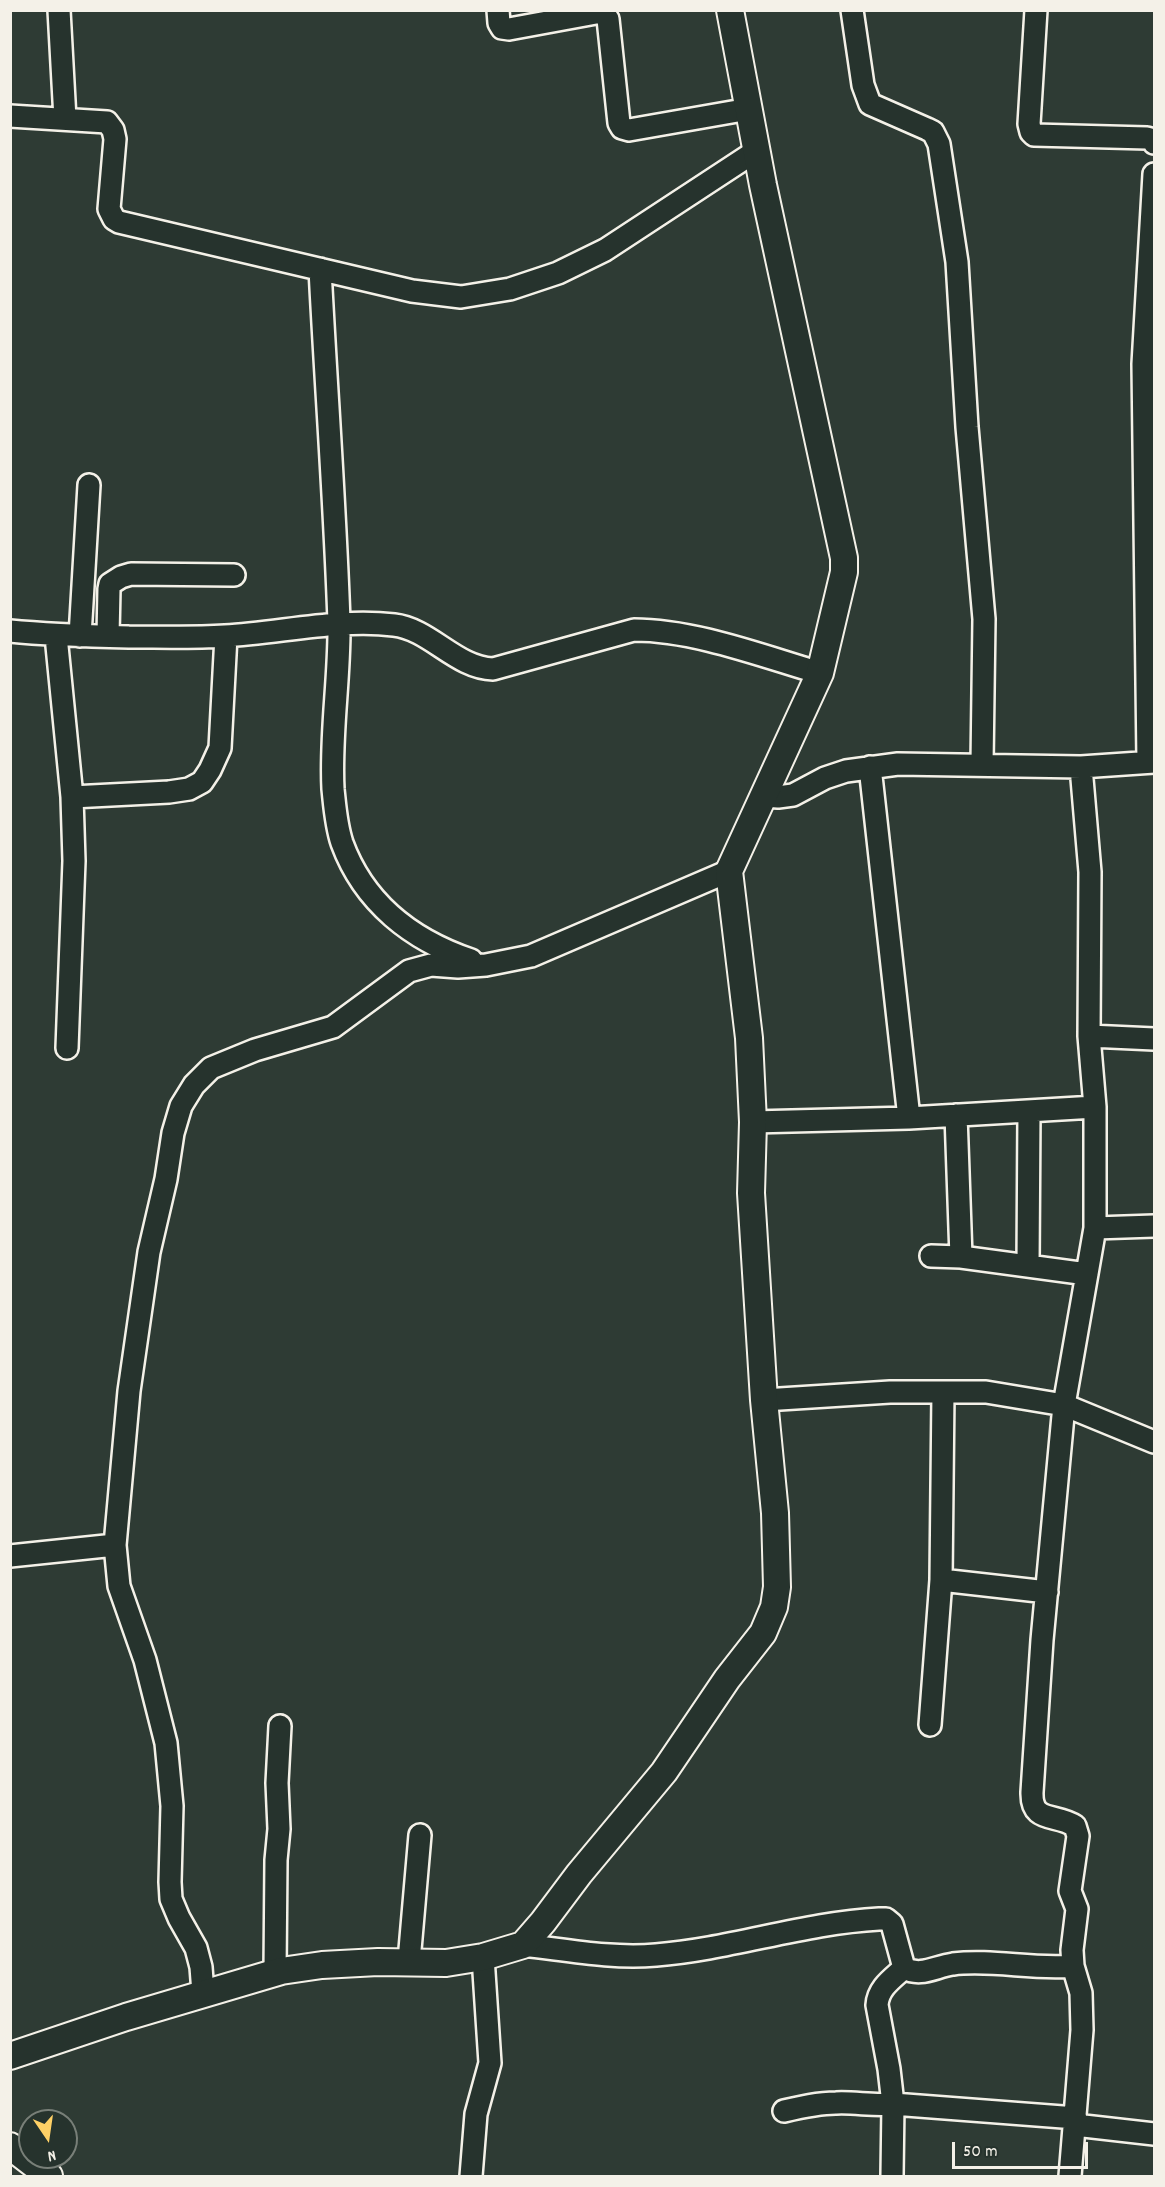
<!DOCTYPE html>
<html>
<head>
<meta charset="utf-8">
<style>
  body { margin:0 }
  #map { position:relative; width:1165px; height:2187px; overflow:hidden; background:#2e3b34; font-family:Dekko,sans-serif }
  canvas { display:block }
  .frame { position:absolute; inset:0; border:12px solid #f4f1e8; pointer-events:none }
  .north { position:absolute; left:18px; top:2109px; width:60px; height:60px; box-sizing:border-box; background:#26332d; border:2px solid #787f78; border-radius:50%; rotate:167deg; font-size:16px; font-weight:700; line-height:24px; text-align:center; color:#f4f1e8 }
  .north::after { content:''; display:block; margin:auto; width:21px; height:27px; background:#ffd166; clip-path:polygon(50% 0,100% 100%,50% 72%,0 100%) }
  .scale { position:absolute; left:952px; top:2142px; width:136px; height:27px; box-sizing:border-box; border:3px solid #f4f1e8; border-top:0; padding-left:8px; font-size:18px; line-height:21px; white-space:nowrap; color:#f4f1e8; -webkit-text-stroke:4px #26332d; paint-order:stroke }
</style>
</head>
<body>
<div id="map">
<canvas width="1165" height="2187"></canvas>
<div class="frame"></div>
<div class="north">N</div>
<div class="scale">50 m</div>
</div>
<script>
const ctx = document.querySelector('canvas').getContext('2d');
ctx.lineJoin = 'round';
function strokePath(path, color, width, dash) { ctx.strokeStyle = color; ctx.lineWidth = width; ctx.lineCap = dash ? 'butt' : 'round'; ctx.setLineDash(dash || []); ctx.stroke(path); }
const minor = new Path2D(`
  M59,10l6,109
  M498,10l1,13 3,5 7,1 87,-16h7l5,6 11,104 3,5 7,2 120,-21
  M852,10l11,75 7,19 57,25 6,3 6,12 18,118 10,165 17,192 -2,145
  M1036,10l-7,114 2,8 3,3 113,3 7,2v3
  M10,116l97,6 6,8 2,9 -6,70 5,10 5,3 293,69 49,6 49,-8 48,-16 47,-23 151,-99
  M320,269c6,118 15,235 19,353 1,56 -9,111 -6,167 2,19 3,36 9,54 22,60 70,97 129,117
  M10,631c40,4 79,5 119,6 32,0 64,1 96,-1 55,-3 115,-18 169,-11 36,4 62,43 99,44l141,-39c60,0 128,26 186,43
  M56,636l16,161 2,64 -7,187
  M80,636l9,-151
  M108,636l1,-47 1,-5 11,-7 10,-3 103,1
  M1148,762l-5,-398 11,-190
  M870,767l39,351
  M1081,767l9,105 -1,164 6,71
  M764,796l14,1 15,-2 32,-17 21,-7 52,-7 183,3 73,-5
  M72,797l97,-5 20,-3 13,-7 8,-12 10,-22 6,-112
  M1089,1036l65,3
  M956,1115l5,142
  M753,1122l156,-4 186,-11v121l-31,177 -22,235 -10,152c-1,32 24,21 43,34l3,10 -8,55 7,18 -5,41 1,16 8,27 1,37 -12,146
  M1095,1228l59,-2
  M931,1256l30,1 126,17
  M1028,1266l1,-155
  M764,1400l126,-8h96l78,13 90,37
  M10,1556l105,-11
  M941,1580l106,12
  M930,1725l11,-145 2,-188
  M523,1945c44,5 89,14 133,10 75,-6 148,-32 223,-36h7l6,5 12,44c17,9 30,-1 49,-4 40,-5 80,6 120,2
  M409,1961l11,-126
  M275,1972l1,-112 3,-31 -2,-46 3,-57
  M203,1993l-2,-26 -5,-19 -17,-30 -8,-19 -1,-17 2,-76 -6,-63 -21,-83 -26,-74 -4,-41 14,-154 20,-139 17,-73 7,-46 8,-27 13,-21 17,-17 44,-18 78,-23 76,-56 22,-6 27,2 28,-2 45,-9 198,-85
  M784,2111c17,-4 34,-8 52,-8 19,-1 38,3 57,1l-4,-35 -12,-64c1,-17 15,-26 27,-37
  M1075,2125l79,9
  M471,2176l5,-62 14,-51 -7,-106
  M892,2176l1,-72 183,14`);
const tertiary = new Path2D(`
  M10,2056l116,-39 155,-46 41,-6 56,-3 68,1 37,-6 40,-12 20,-23 36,-48 85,-102 63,-93 36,-46 11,-26 3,-20 -2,-74 -11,-113 -13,-207 2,-71 -4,-84 -20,-167 91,-198 24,-101v-14l-81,-373 -33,-175
  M10,2146l39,30`);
strokePath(minor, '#f4f1e8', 26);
strokePath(tertiary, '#f4f1e8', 30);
strokePath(minor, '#26332d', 21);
strokePath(tertiary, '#26332d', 26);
</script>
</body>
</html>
